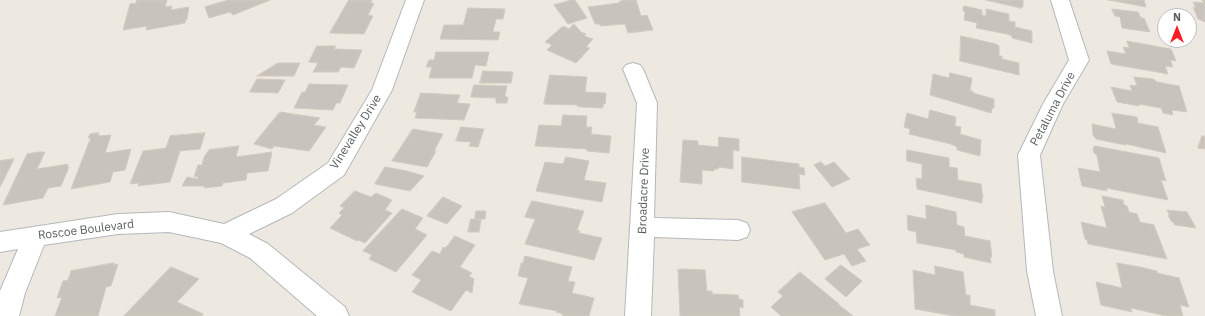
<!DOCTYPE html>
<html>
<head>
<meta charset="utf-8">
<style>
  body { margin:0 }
  #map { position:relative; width:1205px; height:316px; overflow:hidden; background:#eee9e0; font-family:"IBM Plex Sans",sans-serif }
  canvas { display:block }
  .north { position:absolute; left:1157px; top:8px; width:40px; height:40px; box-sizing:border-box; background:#fff; border:1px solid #bdbfc1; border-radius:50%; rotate:0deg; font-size:11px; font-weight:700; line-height:16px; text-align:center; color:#595f63 }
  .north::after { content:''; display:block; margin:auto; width:14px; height:18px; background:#f81c22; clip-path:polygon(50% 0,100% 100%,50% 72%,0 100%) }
</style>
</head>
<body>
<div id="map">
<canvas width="1205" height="316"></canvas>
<div class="north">N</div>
</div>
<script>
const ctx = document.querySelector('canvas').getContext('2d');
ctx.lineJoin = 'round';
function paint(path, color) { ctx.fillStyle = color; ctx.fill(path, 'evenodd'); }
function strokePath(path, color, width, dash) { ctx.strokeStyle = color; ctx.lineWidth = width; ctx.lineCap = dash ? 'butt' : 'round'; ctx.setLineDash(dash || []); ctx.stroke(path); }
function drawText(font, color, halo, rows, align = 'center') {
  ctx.font = font + ' "IBM Plex Sans",sans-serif'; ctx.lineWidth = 4; ctx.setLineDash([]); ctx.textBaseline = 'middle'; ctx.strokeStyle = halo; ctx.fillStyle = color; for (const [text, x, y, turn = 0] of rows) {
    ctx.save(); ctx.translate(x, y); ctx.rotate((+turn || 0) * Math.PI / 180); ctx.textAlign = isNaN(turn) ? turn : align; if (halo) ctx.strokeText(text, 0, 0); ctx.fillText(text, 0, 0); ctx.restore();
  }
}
const building = new Path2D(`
  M137,0h30l-2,7 7,-1 -1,4 18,-3 -2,12h-1l-1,4 -39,7 1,-4 -24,4 7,-26 6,-1z
  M229,0h41l-37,15 -3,-3 -21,6 -4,-11z
  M349,0h23l-2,3h4l-6,12 5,1 -9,18 -34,-1z
  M572,0h3l12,18 -19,6 -14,-19z
  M624,0h12l5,16 6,-1 6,15 -25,3 -3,-9 -25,2v-2h-5l-7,-17 31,-4v-1z
  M986,0h37v5l-1,3z
  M1108,0h36l2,7 -37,-7z
  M1202,0h3v22l-7,-3 -5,-12 3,1 -3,-6 11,1z
  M965,6l17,4v5l4,1v-7l23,5v7l6,1v5l17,4v12l-20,-5v-2l-5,-2 -31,-6 1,-5 -13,-3 1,-9h-2v-4z
  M468,8l37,1 -2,10h-7l-3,13h7l-2,8 -58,-1 4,-14h19z
  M1112,9l26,3 3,6h3l6,14 -28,-4 -2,-11 -5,-1z
  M574,24l7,8 5,2 -2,2 9,3 -7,8 4,1 -14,15 -29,-13 5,-5 -7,-3 18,-16 6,3z
  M961,36l35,8 3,2v10h3v3l17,4v12l-59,-14z
  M1127,41l44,8 5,12 -6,-1 3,7 -8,-1 3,8 -57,-10 -4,-13 19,3 -3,-7 6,1z
  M317,46h19l-2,3 28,1 -8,18 -13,-1 -3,5h-25l5,-9 -9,-1z
  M436,52h53l-3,14 -11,-1 -3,13h-43l3,-11h-6l3,-7h5z
  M278,63h22l-6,13h-37z
  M483,71l30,1 -2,11h-31z
  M950,73l22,5 -2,13h3v2l21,6v9h-2l-1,5 -61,-18 3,-21 16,4z
  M550,75l37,2 -2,15 21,1 -1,11h-2v4l-21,-1 -5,-1v-1l-33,-1z
  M1134,77l19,2 4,3 22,4 8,26 -15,-2 1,5 -10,-2 -2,-5 -22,-4v2l-22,-4 -6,-15 21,4 -2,-6 7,1z
  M257,79l28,1 -7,13 -28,-1z
  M309,84l39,1 -8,18h-4l-3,7 -39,-2 8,-16h3z
  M474,85l33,1 -2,9 1,2h2l-1,6h-11v-5l-25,-1z
  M421,93l39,2 -3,8 13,1 -6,16 -49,-2 2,-6h-3z
  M930,110l26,7 -1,9 6,1 -1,7 21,6 -1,16 -23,-6v-3l-6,-3 -42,-10 1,-5 -6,-2 3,-14 21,6z
  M280,112l40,6 -6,7 12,2 -17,24 -35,-5 -2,3 -18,-5z
  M1112,113l25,4 1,6 20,4 8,26 -40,-9v1l-6,-1 -24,-5 -3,-4 -1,-11 24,5z
  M563,115l24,1 -1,11h6l-1,7 20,2 -2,17 -22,-2v-2l-52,-3 4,-21 22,1z
  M461,127l23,2 -6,18 -9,-1 2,-4 -15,-1z
  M413,129l30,5 -9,17h2l-9,16 -35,-6z
  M99,133l-1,3 13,-1 -6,18 26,-4 -6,21 -12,2 -3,10 -39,7 18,-47 2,-4h-3l2,-4z
  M205,133l-5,16 -20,2 -10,31 -32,4 1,-3 -9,1 13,-33 23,-3 4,-12z
  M1202,136h3v13l-7,-1z
  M719,137l20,2v12l-6,-1v19l-14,-2 -1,2h-4v2l-12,-1v14l-22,-2 3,-42 15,1v4l20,2z
  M239,146l-3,11 36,-5 -4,19 -21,2 -1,7 -23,3 -1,3 -18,2 1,-2h-23l5,-9 10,2 1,-3 -4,1 4,-12h4l2,-8 5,-7z
  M1095,146l64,12 7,23 -5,-1 7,20 -62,-12 1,3 -25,-5 -4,-18 22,4 -3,-17 -3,-2 -1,-5z
  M907,150l42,8v9l8,1 1,12 23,4 2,14h-1v5l-65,-14 -1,-11 6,1v-15l-15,-3z
  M39,152h6l-8,17 31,-5 -1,3h2l-8,19 -13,2 -5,10 -40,7 24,-51z
  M566,157l23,4 -5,19 22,3 -4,19 -66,-11 9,-29 18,2z
  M742,157l57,7v3l5,1 1,7 -6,-1 1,15 -58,-7z
  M14,159l-14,28v-26z
  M821,162l4,4 9,-4 16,17 -18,8 -18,-22z
  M385,167l22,4 17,5 -14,15 -35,-7z
  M355,191l16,6 5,-4 16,7 -7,10 7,3 -27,30 -7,-3 -1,1 -27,-13 12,-13 -3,-2 5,-5 -4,-2z
  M1102,196l21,4 1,5 3,1 2,6 8,2 3,8 14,3 13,34 -79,-15 -1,-4 -2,-1 -4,-17 26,6 -6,-22 4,1z
  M443,197l19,9 -15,18 -20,-8z
  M532,201l52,10 -7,19 3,1 -1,2 23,5 -8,22 -69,-16 10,-25 -10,-2z
  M825,203l21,30 12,-4 12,16 -13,4 9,12 -14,5 -8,-12 -19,6 -33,-48z
  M926,205l30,7 1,13 7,2 1,9 25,5 2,16h-2l1,6 -27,-6v-3l-8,-2v-2l-39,-7 -1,-11 -8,-2 -1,-15 19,4z
  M402,209l21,9 -8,11 12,6 -31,37 -27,-13 3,-4 -9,-4z
  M1167,210l20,2 9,16 -21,-3 -2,-3 -2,-1 -3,-6 2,1z
  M476,211h10l-1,8h-10z
  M471,219l10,1 -2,12h-11z
  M455,236l20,9 -15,22 12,6 -3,3 5,3 -2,14 -6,-3 -15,21 -39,-19 9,-12 -9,-5 20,-24 8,3 3,-7 2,1 3,-3z
  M525,256l47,11 -4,14 7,1 -3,11 22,5 -5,18h-27l1,-2 -7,-2 1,-1 -38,-7 9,-26 -10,-2 3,-13h2z
  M114,263v2l4,-1 -7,22 -5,1 -8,29h-43l7,-19 -5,1 6,-17 5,-1 3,-9z
  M1117,263l23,4 17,4v2l22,5 10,29 -9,-2 3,11h-17l-35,-8 1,4 -31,-7 -5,-23 26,6z
  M841,265l21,16 -16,16 -21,-18z
  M935,266l28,6 3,23h4v10l25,5v6h-41l-39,-7 -2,-39 22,5z
  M171,267l28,12 -22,23 26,12 -1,2h-78z
  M683,269l22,1 2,21h5v3l26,1 1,4 4,1v8l-4,-1 1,9h-60l-2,-46z
  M800,272l39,32v1l14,11h-72l-10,-9 12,-11 -5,-4z`);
paint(building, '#c8c4bd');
strokePath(building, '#d3cabe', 1);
const minor = new Path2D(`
  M406,0h18l-32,90 -48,85 -52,38 -43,21 19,10 77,63 4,9h-32l-67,-58 -29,-15 -52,-11 -51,2 -74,11 -19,48 -6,23h-19v-25l18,-42 -18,3v-20l118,-18 51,-2 55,12 52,-25 52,-36 44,-73z
  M1051,0h18l20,60 -26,44 -23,51 13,116 9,45h-26l-9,-45 -9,-116 25,-51 26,-44z
  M633,63l7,2 3,4 14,34 -3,115 84,2 9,3 3,7 -3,7 -9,3 -84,-3 -3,79h-26l12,-213 -14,-34 3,-4z`);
strokePath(minor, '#b3b8bd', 2);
paint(minor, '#fff');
drawText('12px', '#595f63', '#fff', [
  ["Petaluma Drive",1053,109,-62],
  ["Vinevalley Drive",356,132,-58],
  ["Broadacre Drive",644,191,-88],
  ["Roscoe Boulevard",86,230,-7]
]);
</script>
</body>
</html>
